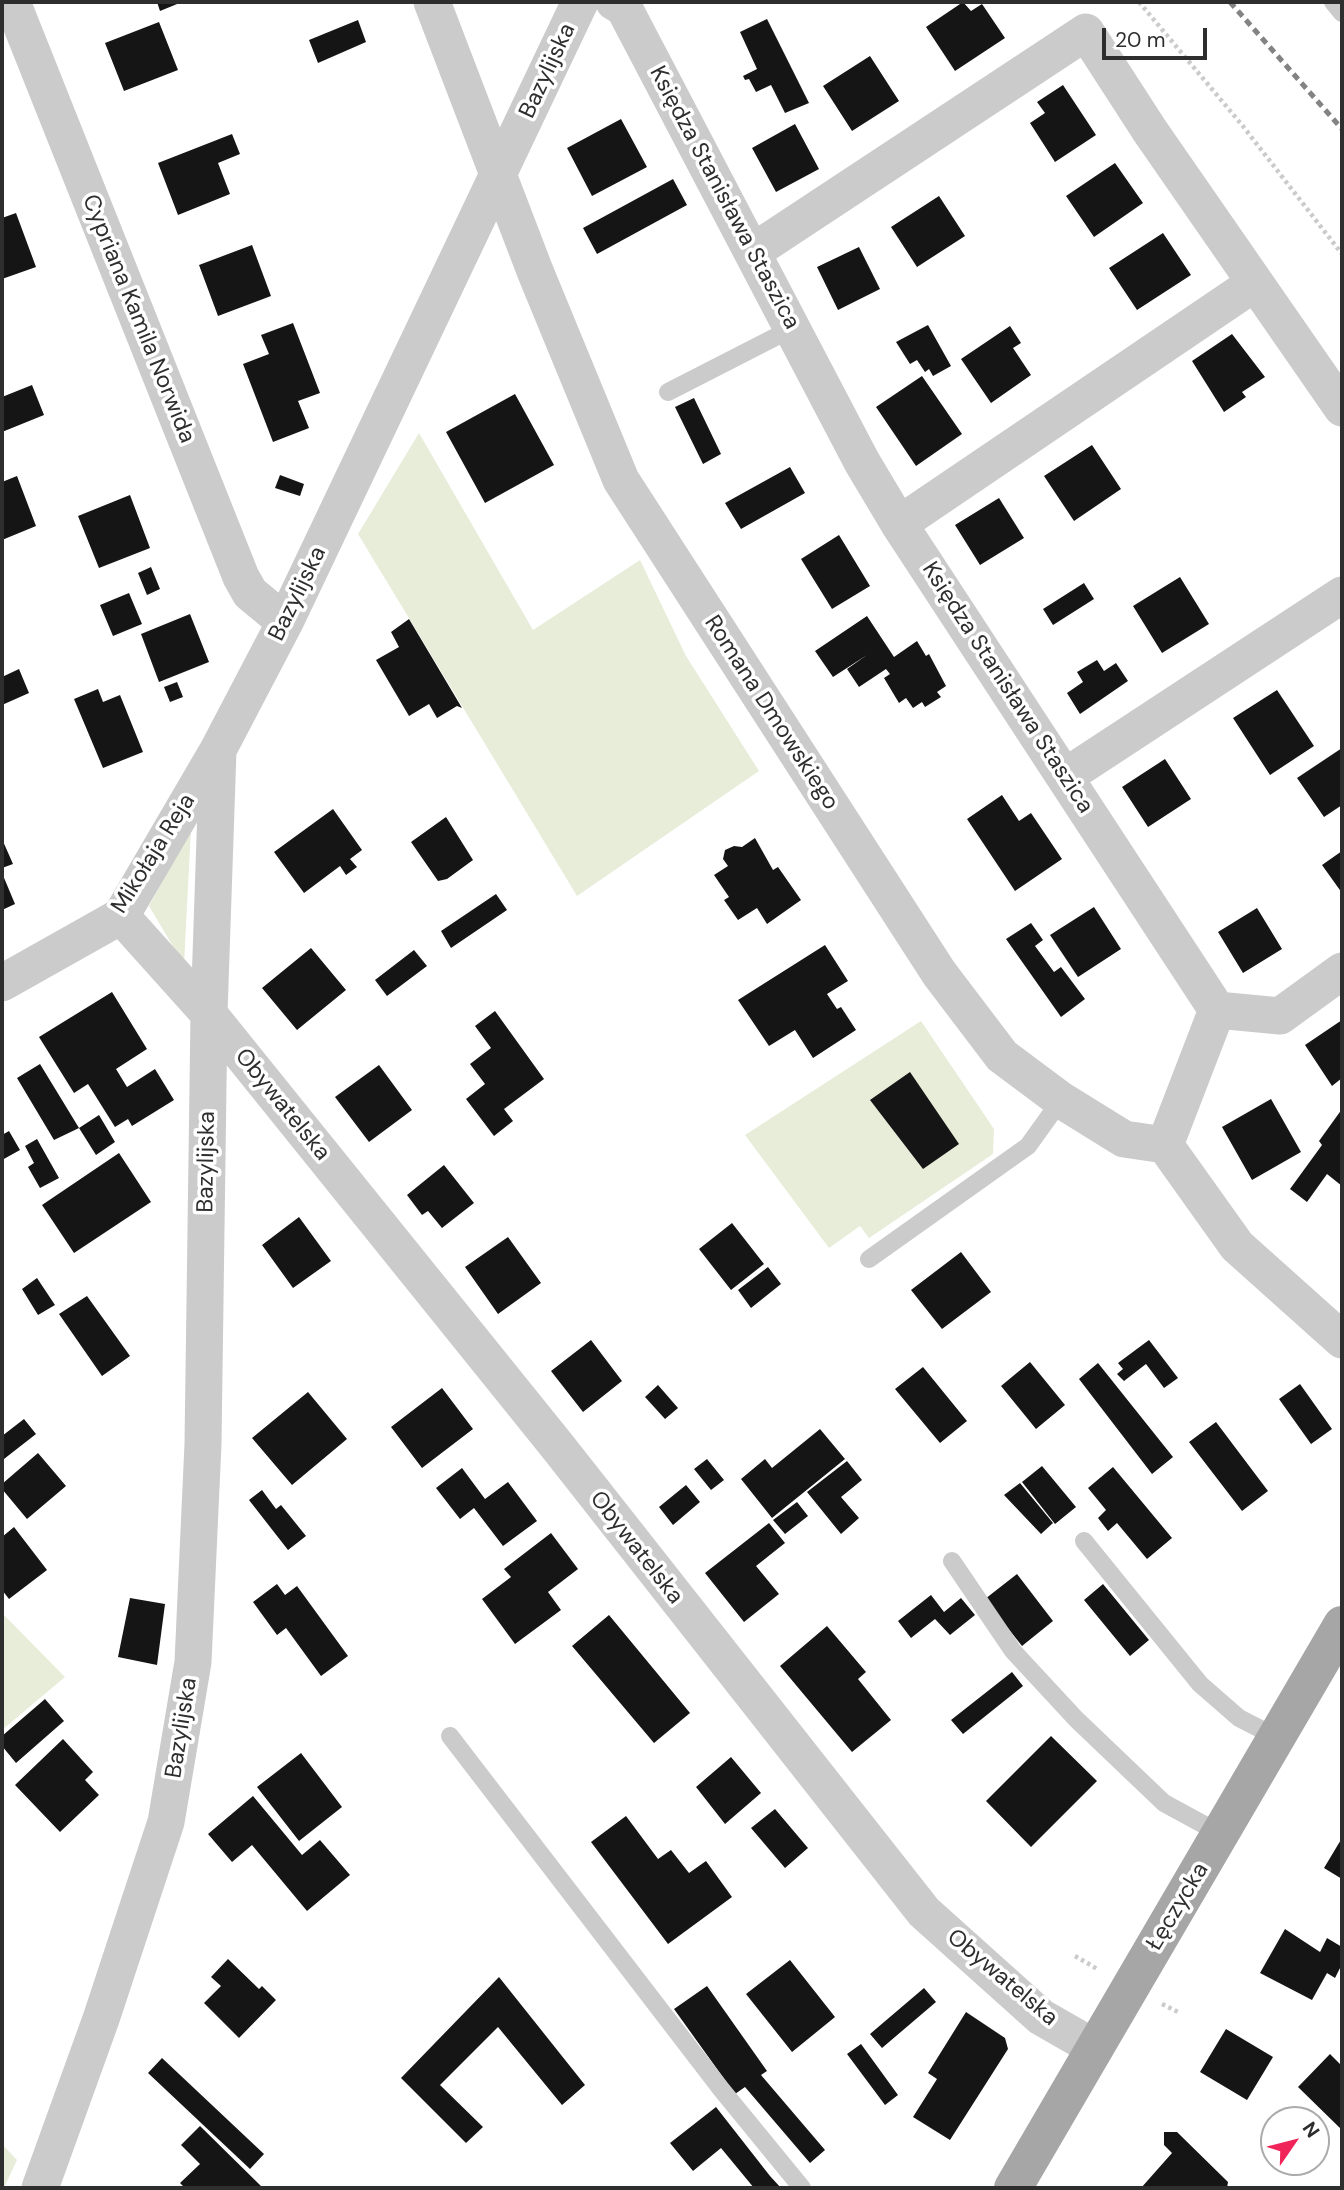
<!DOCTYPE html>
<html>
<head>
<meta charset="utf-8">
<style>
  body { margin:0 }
  #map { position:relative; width:1344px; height:2190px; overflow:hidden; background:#fff; font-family:"DM Sans",sans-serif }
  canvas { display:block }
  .frame { position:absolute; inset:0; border:4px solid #2e2e2e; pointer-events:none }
  .north { position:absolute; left:1260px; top:2106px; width:70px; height:70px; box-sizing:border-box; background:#fff; border:2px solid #ababab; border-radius:50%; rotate:55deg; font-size:19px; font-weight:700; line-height:28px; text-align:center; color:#2e2e2e }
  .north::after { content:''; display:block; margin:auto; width:24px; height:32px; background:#f12459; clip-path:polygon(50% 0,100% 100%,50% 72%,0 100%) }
  .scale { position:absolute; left:1102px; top:28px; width:105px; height:32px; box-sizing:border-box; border:4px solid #2e2e2e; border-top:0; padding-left:9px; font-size:21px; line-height:24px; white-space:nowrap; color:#2e2e2e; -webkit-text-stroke:5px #fff; paint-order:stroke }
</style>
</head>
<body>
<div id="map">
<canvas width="1344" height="2190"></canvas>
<div class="frame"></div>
<div class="north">N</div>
<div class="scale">20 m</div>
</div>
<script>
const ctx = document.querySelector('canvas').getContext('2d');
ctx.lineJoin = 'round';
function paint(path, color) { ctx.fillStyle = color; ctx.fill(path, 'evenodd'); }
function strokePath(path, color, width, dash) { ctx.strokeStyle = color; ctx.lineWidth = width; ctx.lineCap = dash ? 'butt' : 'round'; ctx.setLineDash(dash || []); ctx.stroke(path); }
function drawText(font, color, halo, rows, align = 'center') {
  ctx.font = font + ' "DM Sans",sans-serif'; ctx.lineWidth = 7; ctx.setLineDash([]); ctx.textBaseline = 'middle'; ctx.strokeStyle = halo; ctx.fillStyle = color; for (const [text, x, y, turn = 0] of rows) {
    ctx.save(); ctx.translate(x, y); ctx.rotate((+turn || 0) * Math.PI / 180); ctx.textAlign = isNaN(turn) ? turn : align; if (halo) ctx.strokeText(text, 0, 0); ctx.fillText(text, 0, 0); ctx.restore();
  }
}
paint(new Path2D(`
  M419,433l114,197 107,-70 46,96 73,115 -182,125 -219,-362z
  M191,829l-7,136 -35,-59z
  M921,1021l73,108 -1,25 -124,84 -9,-12 -31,22 -84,-113z
  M2,1613l63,64 -63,53z
  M2,2144l15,16 -13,28h-2z`), '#e8edda');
paint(new Path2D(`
  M157,2h25l-22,9z
  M963,2l8,9 11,-7 23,34 -50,33 -29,-44z
  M767,19l42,84 -24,10 -14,-28 -15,7 -7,-13 -4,1 -2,-4 14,-7 -17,-37z
  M358,20l8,22 -48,21 -9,-23z
  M159,22l19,48 -54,21 -19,-48z
  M870,56l29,45 -47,30 -29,-45z
  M1063,85l33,50 -41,27 -25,-39 15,-10 -8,-11z
  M621,119l26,48 -55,29 -25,-48z
  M795,124l24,45 -43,23 -24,-44z
  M232,134l8,20 -22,9 12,31 -52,21 -20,-52z
  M1115,163l28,40 -49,34 -28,-41z
  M673,179l14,26 -90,49 -14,-26z
  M939,196l26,40 -48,31 -26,-40z
  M16,213l20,54 -34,12v-61z
  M1163,233l28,42 -54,35 -28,-42z
  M252,245l19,51 -53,20 -19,-51z
  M859,247l21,42 -42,21 -21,-43z
  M293,323l27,70 -22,8 11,27 -36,14 -30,-78 26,-10 -8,-19z
  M928,325l23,41 -18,10 -4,-7 -4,3 -8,-12 -7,4 -14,-22z
  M1010,326l11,17 -8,5 18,27 -40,28 -30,-44z
  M1232,334l33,43 -23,15 4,5 -22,15 -32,-51z
  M922,376l40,58 -46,32 -40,-59z
  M32,385l12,30 -42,17v-35z
  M515,394l39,71 -69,38 -39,-71z
  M694,398l27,56 -18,10 -28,-57z
  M1092,445l29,44 -47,32 -30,-45z
  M790,467l15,26 -64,36 -16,-26z
  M280,475l24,9 -4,12 -25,-8z
  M17,476l19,50 -34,14v-58z
  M130,495l20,53 -51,20 -21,-52z
  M999,498l25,40 -44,27 -25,-40z
  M839,535l31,51 -38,23 -31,-50z
  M151,567l9,22 -13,6 -9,-22z
  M1180,577l29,47 -47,29 -29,-47z
  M1084,583l10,16 -41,26 -10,-16z
  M129,593l13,31 -29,12 -13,-31z
  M190,614l19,48 -50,20 -18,-48z
  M867,616l27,41 23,-16 9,15 3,-2 17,32 -9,6 4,5 -16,10 -3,-5 -9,6 -7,-10 -7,5 -15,-25 6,-4 -4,-5 -27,18 -12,-18 20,-14 -34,22 -18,-26z
  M409,619l53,89 -5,-2 -20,12 -8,-14 -20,12 -33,-56 23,-13 -8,-15z
  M1097,660l7,11 12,-8 12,18 -48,33 -13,-21 16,-11 -6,-10z
  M19,669l10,24 -27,12v-28z
  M177,682l6,15 -13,5 -6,-15z
  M98,689l5,13 17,-7 23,57 -40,16 -29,-69z
  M1277,690l37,56 -44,29 -37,-57z
  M1342,748v57l-18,12 -27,-39z
  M1165,759l26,40 -43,28 -26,-40z
  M1002,795l17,26 12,-8 31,46 -47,32 -48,-72z
  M333,809l29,41 -12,9 7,8 -11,8 -6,-9 -36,27 -30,-41z
  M446,817l27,43 -26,19 -9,2 -27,-39z
  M755,838l18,32 5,-3 23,33 -34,24 -10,-16 -19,12 -14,-20 5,-3 -15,-22 14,-9 -5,-7 2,-9 9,-4 8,1z
  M2,839l11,25 -11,4z
  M1342,851v42l-20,-28z
  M2,873l13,31 -13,6z
  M496,894l11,16 -56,38 -10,-17z
  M1094,907l27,42 -43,28 -28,-42z
  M1257,908l25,41 -39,24 -25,-41z
  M1031,923l12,17 -8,6 19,26 7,-5 24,32 -24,18 -55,-78z
  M825,945l23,36 -21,13 10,15 4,-2 15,23 -43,28 -18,-28 -26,16 -31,-46z
  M311,948l35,42 -49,40 -35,-42z
  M414,950l13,16 -40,30 -12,-16z
  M112,992l35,57 -31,20 11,18 28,-18 19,31 -42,26 -4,-7 -13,8 -27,-43 -14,9 -35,-56z
  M495,1011l49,68 -40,30 9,12 -19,15 -28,-37 19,-15 -15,-20 21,-16 -16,-22z
  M1342,1020v58l-10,8 -27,-41z
  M40,1064l39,64 -25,12 -37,-62z
  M379,1065l33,45 -43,32 -34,-45z
  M910,1072l49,72 -36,25 -53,-69z
  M1271,1099l30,53 -49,28 -30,-53z
  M1342,1109v77l-15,-12 -20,28 -17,-13 32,-44 -3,-4z
  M99,1115l16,27 -19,13 -17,-27z
  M9,1131l11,19 -18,10v-25z
  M37,1139l22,39 -19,10 -12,-21 6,-4 -9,-17z
  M119,1153l32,49 -77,51 -32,-48z
  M444,1165l30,38 -32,25 -14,-17 -6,4 -15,-20z
  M299,1217l32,44 -38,27 -31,-43z
  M732,1223l32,41 -33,26 -32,-41z
  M508,1237l33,46 -43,31 -33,-47z
  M961,1252l30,40 -49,37 -31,-39z
  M768,1267l13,17 -30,24 -13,-18z
  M37,1278l18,27 -17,10 -16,-26z
  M87,1296l43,60 -28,20 -43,-62z
  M591,1340l31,41 -39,31 -32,-41z
  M1149,1340l29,38 -14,10 -18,-24 -22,17 -7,-7 6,-5 -5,-6z
  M1030,1362l35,43 -29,24 -35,-43z
  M1098,1363l75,94 -21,17 -73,-95z
  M923,1367l44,54 -27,22 -45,-54z
  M1300,1384l32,45 -21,15 -32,-45z
  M658,1385l20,23 -13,11 -20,-22z
  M442,1388l31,41 -51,39 -31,-41z
  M308,1392l39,47 -55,46 -40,-47z
  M24,1419l12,15 -32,25 -2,-23z
  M1216,1422l52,69 -26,20 -53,-69z
  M820,1429l25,30 -73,59 -31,-39 24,-20 7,9z
  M38,1453l28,33 -39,33 -25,-30v-5z
  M707,1459l17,21 -13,10 -17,-21z
  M847,1461l15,19 -21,17 18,21 -18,16 -34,-42z
  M1042,1466l34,41 -21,17 -33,-42z
  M1113,1467l59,71 -25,21 -30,-36 -9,8 -10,-13 8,-8 -18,-22z
  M462,1468l23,31 23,-17 29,39 -34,25 -29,-38 -14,11 -24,-31z
  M1020,1483l33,40 -12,11 -37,-39z
  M686,1485l14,17 -27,23 -14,-18z
  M262,1490l14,19 5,-4 25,31 -18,14 -39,-50z
  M797,1502l11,14 -23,18 -12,-14z
  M769,1523l16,20 -29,23 23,28 -35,28 -39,-49z
  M14,1527l33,43 -38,29 -7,-9v-53z
  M551,1533l27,36 -30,23 13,18 -46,34 -33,-45 29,-22 -7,-8z
  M1017,1574l36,47 -31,25 -37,-47z
  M277,1584l8,11 12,-9 51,70 -27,20 -35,-48 -9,7 -24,-33z
  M1103,1584l46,56 -19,16 -46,-56z
  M931,1595l13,17 17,-14 14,17 -25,20 -15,-16 -24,19 -13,-17z
  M130,1598l35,6 -8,61 -39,-8z
  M609,1615l81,98 -36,30 -82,-97z
  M827,1626l39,46 -8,7 33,41 -39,32 -72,-86z
  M1012,1672l11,14 -60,48 -12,-14z
  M45,1699l19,22 -48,42 -14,-17v-10z
  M1051,1736l46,45 -66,66 -45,-46z
  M63,1739l30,33 -8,8 14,15 -39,37 -45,-47z
  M301,1753l41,54 -43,34 -42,-54z
  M731,1757l30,36 -36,31 -29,-37z
  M253,1796l49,59 18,-15 30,35 -43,36 -55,-66 -20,17 -24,-28z
  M775,1809l33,39 -23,20 -34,-40z
  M626,1816l32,43 13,-9 18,23 17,-12 26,36 -64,47 -77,-102z
  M1342,1838v41l-18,-11z
  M1285,1929l35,23 7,-14 15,9v17l-7,14 -8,-5 -15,27 -52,-27z
  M228,1959l31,30 3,-3 14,14 -37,38 -35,-35 17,-17 -10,-9z
  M790,1960l45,57 -43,35 -46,-58z
  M499,1977l86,108 -23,20 -64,-78 -58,58 43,42 -17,16 -65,-65z
  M707,1986l60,85 -6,4 64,75 -15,13 -65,-76 -10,7 -61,-85z
  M924,1988l12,14 -54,46 -12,-14z
  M966,2012l39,26 3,11 -58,91 -37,-23 24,-38 -9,-6z
  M1226,2029l47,28 -26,43 -47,-28z
  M861,2044l37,51 -13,10 -38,-51z
  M1330,2054l12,12v64l-44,-43z
  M162,2058l102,96 -14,15 -102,-96z
  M716,2107l54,69 11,12h-27l-33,-40 -28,23 -23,-28z
  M200,2126l63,62h-78l-5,-5 20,-19 -19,-19z
  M1164,2132h13l51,50 -1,6h-86l31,-35 -8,-8z`), '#151515');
strokePath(new Path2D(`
  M1139,2l103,123 100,129
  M1075,1956l24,14
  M1162,2004l16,8`), '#cbcbcb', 4.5, [3.5, 3.5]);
strokePath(new Path2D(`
  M1333,2l9,11
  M668,392l125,-64
  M869,1259l159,-113 33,-46
  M1084,1541l116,143 39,34 39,20
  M952,1561l61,90 63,68 88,84 57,31
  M450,1736l271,353 81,99`), '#cbcbcb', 18);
strokePath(new Path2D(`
  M12,2l229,575 9,16 35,29
  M432,2l103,269 86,209 318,493 63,83 59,44 63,39 41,6
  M614,2l10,6 238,454 37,62 318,486 -52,135 72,101 105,94
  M754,251l332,-219 64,99 192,277
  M899,524l356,-241
  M1066,776l276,-181
  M121,916l88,98 349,433 366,465 117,105 54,31
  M2,983l119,-67 97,-166 67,-128 295,-620
  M1217,1010l63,6 62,-45
  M40,2188l61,-169 65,-197 27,-160 10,-218 6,-430 9,-264`), '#cbcbcb', 37);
strokePath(new Path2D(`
  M1013,2188l329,-563`), '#a6a6a6', 38);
strokePath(new Path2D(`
  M1230,2l112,127`), '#838383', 5, [7, 5]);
drawText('23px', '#2e2e2e', '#fff', [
  ["Bazylijska",548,71,-65],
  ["Księdza Stanisława Staszica",724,198,62],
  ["Cypriana Kamila Norwida",138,319,68],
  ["Bazylijska",298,594,-64],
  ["Księdza Stanisława Staszica",1007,688,57],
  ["Romana Dmowskiego",771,713,57],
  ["Mikołaja Reja",154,854,-58],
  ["Obywatelska",282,1105,51],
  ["Bazylijska",207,1162,-89],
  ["Obywatelska",636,1548,52],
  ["Bazylijska",182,1728,-81],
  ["Łęczycka",1178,1907,-59],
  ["Obywatelska",1002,1978,40]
]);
</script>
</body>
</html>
